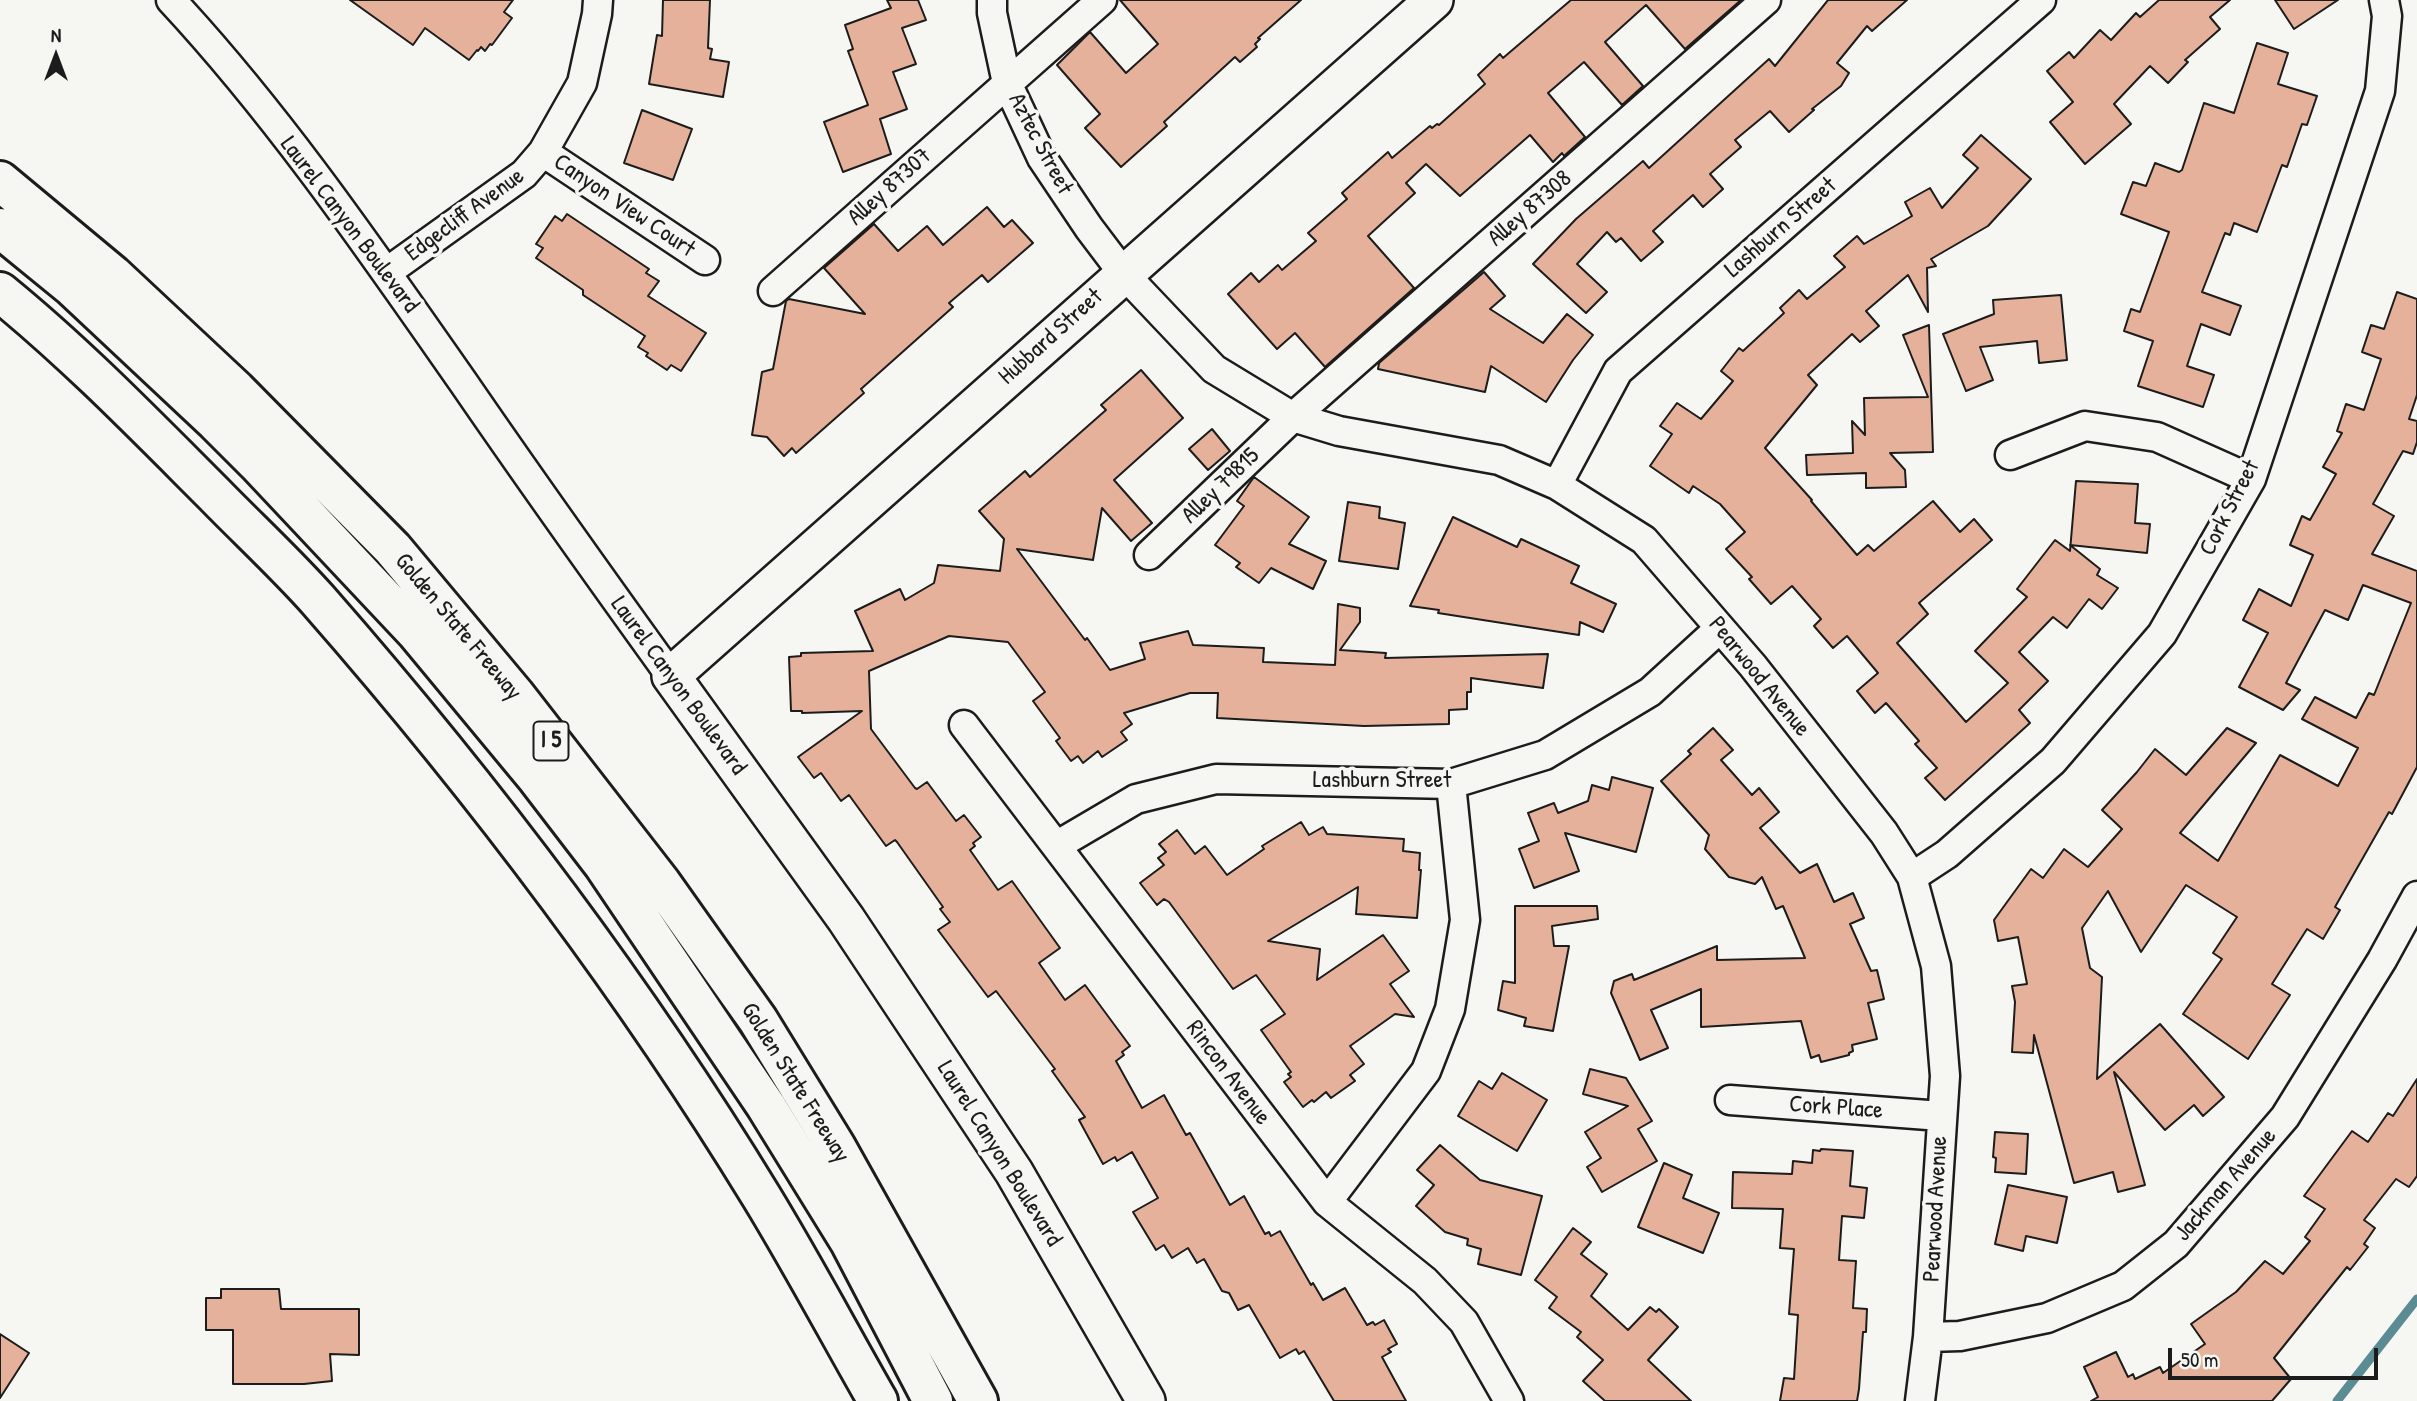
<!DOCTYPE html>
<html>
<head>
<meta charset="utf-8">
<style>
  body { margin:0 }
  #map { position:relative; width:2417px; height:1401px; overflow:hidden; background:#f6f6f2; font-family:"Patrick Hand",sans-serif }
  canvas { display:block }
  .north { position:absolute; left:21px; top:21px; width:70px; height:70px; -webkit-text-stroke:5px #f6f6f2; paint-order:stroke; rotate:0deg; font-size:19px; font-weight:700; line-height:28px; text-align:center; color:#1c1c1c }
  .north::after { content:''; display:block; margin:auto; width:24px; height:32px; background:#1c1c1c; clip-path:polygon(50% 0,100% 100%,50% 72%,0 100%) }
  .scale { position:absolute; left:2168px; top:1348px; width:210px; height:32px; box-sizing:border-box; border:4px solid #1c1c1c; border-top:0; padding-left:9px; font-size:21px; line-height:24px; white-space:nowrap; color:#1c1c1c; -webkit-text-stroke:5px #f6f6f2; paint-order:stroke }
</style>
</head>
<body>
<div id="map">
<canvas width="2417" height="1401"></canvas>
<div class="north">N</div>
<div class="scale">50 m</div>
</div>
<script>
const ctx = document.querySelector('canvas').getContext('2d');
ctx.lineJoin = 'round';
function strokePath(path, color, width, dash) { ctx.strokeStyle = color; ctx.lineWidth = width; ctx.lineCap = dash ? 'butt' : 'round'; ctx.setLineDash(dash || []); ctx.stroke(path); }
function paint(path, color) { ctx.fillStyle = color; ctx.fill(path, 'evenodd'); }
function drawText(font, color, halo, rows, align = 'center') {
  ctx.font = font + ' "Patrick Hand",sans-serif'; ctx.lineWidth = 7; ctx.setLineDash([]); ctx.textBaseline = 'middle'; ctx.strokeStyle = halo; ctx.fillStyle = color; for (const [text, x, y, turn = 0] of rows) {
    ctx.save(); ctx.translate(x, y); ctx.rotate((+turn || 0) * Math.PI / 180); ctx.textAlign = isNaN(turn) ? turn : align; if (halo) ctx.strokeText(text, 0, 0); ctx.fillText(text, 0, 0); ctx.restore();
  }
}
strokePath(new Path2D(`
  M2337,1401l80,-102`), '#5c8c93', 9);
const building = new Path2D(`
  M350,0h163l-9,12 8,6 -20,27 -2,-1 -5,7 -4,-4 -3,4 -1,-1 -8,10 -44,-32 -12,17z
  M663,0h47l-2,48 4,1 -2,10 19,3 -6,35 -74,-13 8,-49 5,1z
  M887,0h31l8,20 -24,8 14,36 -23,8 14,37 -27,10 11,35 -48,18 -19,-50 44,-17 -20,-54 5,-2 -8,-24 46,-17z
  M1120,0h181l-43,38 2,1 -5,5 2,3 -17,15 -5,-5 -71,65 3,4 -46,41 -36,-39 15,-14 -43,-49 33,-33 36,41 32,-29z
  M1571,0h170l-56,49 -39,-44 -41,37 38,44 -21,19 -38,-43 -36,31 37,44 -21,19 -2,-3 -9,9 -23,-27 -70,61 -34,-32 -20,19 9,10 -47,43 46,52 -89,79 -30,-34 -18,16 -49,-55 23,-21 8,9 19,-17 4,5 34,-29 -8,-8 39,-34 -5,-6 46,-41 4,6 38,-32 2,2 5,-4 2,1 46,-41 -7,-9 22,-21 3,4z
  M1828,0h79l-35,31 -5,-5 -30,37 12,10 -8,13 -29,23 2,1 -25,22 -19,-21 -35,29 6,7 -31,27 13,15 -20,18 -10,-12 -40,36 10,11 -22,19 -20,-23 -5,4 -9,-10 -30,32 30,28 -21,21 -53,-49 43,-45 67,-58 6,7 120,-109 6,7z
  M2159,0h71l-20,17 10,12 -35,31 3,2 -20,21 -18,-17 -36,38 17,20 -46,40 -35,-42 23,-20 -26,-31 22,-19 5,6 26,-28 11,10 25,-27 4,4z
  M2275,0h63l-44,29z
  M2257,43l31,10 -10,31 39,12 -10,29 -5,-1 -15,43 -5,-2 -25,67 -23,-9 -4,12 -5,-2 -23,59 39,14 -11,29 -29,-11 -14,42 27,9 -11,32 -65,-21 15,-45 -29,-10 7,-22 9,3 29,-80 -48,-18 12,-32 13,4 9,-23 24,9 3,-2 22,-67 30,10z
  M642,110l50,19 -19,51 -49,-17z
  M1981,135l50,44 -43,47 -57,33 5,7 -9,2 1,44 -20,-37 -42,36 13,15 -19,16 -8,-8 -44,41 9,10 -52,63 47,52 -1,1 46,54 11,-10 6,6 59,-50 27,31 14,-13 18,21 -73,63 9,11 -31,29 69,79 42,-39 -33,-32 52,-54 -10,-8 38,-49 15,11 6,-70 62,3 -3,39 15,1 -3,29 -77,-8 30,24 -3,6 21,13 -16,21 -13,-10 -22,29 -14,-11 -34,35 29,29 -29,29 11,13 -85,77 -20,-22 12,-10 -22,-24 4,-3 -33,-38 -11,10 -18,-22 21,-18 -31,-37 -14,12 -19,-22 7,-7 -29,-33 -21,18 -22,-25 3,-2 -26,-28 19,-17 -25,-28 -27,-18 -4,7 -39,-27 22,-32 -12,-8 17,-23 24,16 32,-38 -12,-10 18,-23 4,3 41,-38 -4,-5 19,-18 8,9 38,-32 -11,-11 23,-20 7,8 48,-28 -7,-14 25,-14 12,20 36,-40 -15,-13z
  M987,207l17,20 8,-7 21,23 -45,39 -6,-7 -33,28 4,4 -92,82 3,4 -68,60 -4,-5 -8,8 -17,-19 -15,-2 10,-63 11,-3 13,-68 3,-2 76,15 -41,-46 50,-44 24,27 29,-25 16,19z
  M567,214l82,55 -3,4 13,8 -11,15 58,37 -25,38 -10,-6 -4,5 -21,-14 2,-3 -10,-6 7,-11 -62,-41v-5l-47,-32 7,-10 -7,-4 19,-28 7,5z
  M1484,272l21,24 -15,13 53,34 24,-29 26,21 -20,25 -27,42 -55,-36 -6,26 -107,-23 1,-6z
  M2397,292l20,7v96l-8,24 8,2v21l-4,12 -10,-3 -30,53 21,12 -22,38 45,17v196l-25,47 -3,-2 -54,95 5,3 -17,29 -16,-10 -35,55 18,11 -42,64 -65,-45 39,-55 -9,-6 24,-36 -51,-32 -45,67 -33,-61 -26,37 8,40 12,9 -5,102 63,-55 64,73 -21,19 -9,-11 -29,25 -51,-58 31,113 -27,7 -5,-20 -39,11 -40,-148 -1,18 -21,-1 3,-50 -3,-16 15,-2 -9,-47 -20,4 -4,-21 37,-51 12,9 21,-29 24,18 34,-38 -20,-19 35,-38 18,-23 31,26 41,-47 29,15 -76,90 38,28 62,-106 58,31 20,-38 -56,-29 13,-22 41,21 13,-25 5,2 37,-92 -48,-18 -15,35 -23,-10 -39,73 14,7 -17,20 -44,-23 29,-54 -25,-13 16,-31 32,17 22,-51 -23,-10 12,-29 8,4 26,-46 -13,-7 19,-34 -5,-2 9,-27 18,6 17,-51 -19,-7 9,-27 13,4z
  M2061,295l6,65 -28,3 -2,-22 -57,6 13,33 -27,11 -23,-57 51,-20 -1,-14z
  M1929,325l4,127 -43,1 15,17 1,17 -40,1v-15l-59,2 -1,-20 47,-2 -1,-32 13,14 -1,-37 64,-1 -25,-62z
  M1141,370l42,48 -69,62 38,43 -21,18 -29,-33 -9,52 -76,-11 68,91 2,-2 23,32 35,-11 -5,-16 48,-12 5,14 71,3 -1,14 72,3 3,-61 22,4v14l-20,28 46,3 -1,5 163,-4 -5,34 -72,-10v14h-4v17l-18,1v14l-85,2 -147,-8 1,-25h-28l-66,20 8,11 -11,8 6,8 -25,17 -4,-6 -15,12 -5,-7 -7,5 -15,-20 4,-3 -27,-37 12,-9 -37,-50 -59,-6 -80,35 2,58 44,59 2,1 10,-7 29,39 8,-6 17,22 -8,6 2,3 -5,4 28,40 14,-9 48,67 -21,15 26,37 20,-15 45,61 -8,6 2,3 -8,6 26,47 22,-13 22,40 4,-2 40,72 14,-9 21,38 4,-2 2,4 9,-5 31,54 2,-2 10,17 22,-12 22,37 6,-3 2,3 9,-5 13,24 -9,5 3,3 -9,5 24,44h-72l-30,-50 -5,3 -3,-5 -16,9 -31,-53 -11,5 -9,-17 -7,-2 -18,-32 -7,4 -9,-15 -16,10 -8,-13 -8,5 -23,-38 25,-14 -26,-46 -15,9 -2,-4 -12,7 -24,-44 6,-3 -33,-46 3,-2 -59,-78 -8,6 -50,-67 12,-8 -10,-13 3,-2 -46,-65 -2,-2 -9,6 -37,-51 -8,6 -20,-28 -7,5 -16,-21 64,-46 -60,2v-2h-11l-2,-54 12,-1v-3l72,-2 -18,-40 45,-22 5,11 29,-17 4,-18 62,6 4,-32 -25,-28 46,-40 5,6 76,-67 -5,-5z
  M1212,429l18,22 -22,19 -19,-21z
  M1254,477l55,40 -20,27 37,17 -13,28 -42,-21 -12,15 -23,-16 4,-4 -25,-18 29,-39 -7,-5z
  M1348,502l32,5 -1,11 26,5 -7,46 -59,-8z
  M1453,517l64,30 4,-8 58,27 -8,17 45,21 -13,28 -23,-10 -1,13 -141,-22 1,-3 -29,-4z
  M1713,728l20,22 -12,10 31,35 7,-7 20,24 -19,16 40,45 17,-9 17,38 19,-9 11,25 -14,6 21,47 6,-1 7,29 -16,4 9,36 -25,6 1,6 -4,2v2l-28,7 -2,-7 -8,3 -10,-37 -100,6v-38l-50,21 17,38 -28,12 -29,-67 3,-12 18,-7 2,6 83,-34v14l88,-2 -22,-52 -7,3 -14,-32 -7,7 -26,-7 -24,-28 4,-14 -48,-54 30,-27 -3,-3z
  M1612,777l41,11 -17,64 -71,-19 14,38 -45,17 -15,-39 20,-8 -11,-28 26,-10 4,10 30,-12 4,-16 17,5z
  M1301,822l8,13 14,-8 4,7 77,5 -1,12 17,2 -1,17h2l-4,48 -61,-4 2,-27 -90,54 52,8 -3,31 66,-45 26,36 -19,13 24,33 -19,-3 -45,32 14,18 -14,11 5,6 -24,17 -5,-6 -12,10 -2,-2 -9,7 -19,-25 7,-5 -3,-3 3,-2 -30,-42 24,-16 -29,-39 -23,14 -64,-87 -5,-3 -7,6 -17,-22 24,-18 -6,-7 8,-6 -7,-8 18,-14 18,24 10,-8 22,29 37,-26 -2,-3z
  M1515,906h82l1,13 -46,7 2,20h15l-16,85 -29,-5 2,-8 -28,-8 5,-29 12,2z
  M1590,1069l36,9 26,43 -14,8 19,32 -55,31 -15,-25 14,-9 -16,-26 43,-26 -45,-12z
  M1502,1073l45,27 -30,51 -59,-35 21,-35 13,8z
  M2417,1079v97l-8,11 -13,-8 -32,41 11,8 -11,16 4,3 -18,23 -3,-3 -73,91 17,21 -19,22h-181l7,-4 -14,-30 32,-15 12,25 5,-3 2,5 25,-12 3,6 42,-29 -14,-20 45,-32 29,-31 18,13 27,-33 -5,-4 20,-28 -21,-13 48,-65 16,11 20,-29 5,3z
  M1995,1132l33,2 -2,40 -31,-2 1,-14 -3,-1z
  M1440,1145l40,35 62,16 -21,79 -43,-11 3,-15 -14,-4 1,-6 -23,-7 -29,-26 18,-21 -17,-15z
  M1821,1149l32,2 -3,35 17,2 -3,30 -22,-2 -3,44 17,1 -3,47 14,1 -1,23h-3l-4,57 -2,12h-77l4,-23 10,1 4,-64 -9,-1 5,-65 -14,-1 3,-39 -51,-1 1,-36 59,2 1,-13 19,2 1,-13 7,1z
  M1664,1163l28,12 -9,23 36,15 -16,40 -65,-26z
  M2008,1185l59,12 -10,46 -31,-7 -3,15 -28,-7z
  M1573,1228l18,14 -10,12 26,20 -16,22 37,34 22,-23 6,5 3,-3 19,18 -30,33 43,41h-86l-22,-20 20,-21 -26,-23 4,-5 -32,-24 8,-11 -22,-17z
  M221,1289h58l2,20h78v46l-29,-1 2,27 -28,3h-71v-54h-27v-32h15z
  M0,1334l29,19 -29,45z`);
paint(building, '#e6b19a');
strokePath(building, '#1c1c1c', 2);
const minor = new Path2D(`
  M171,0c108,116 201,252 292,382 68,99 138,197 208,294
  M992,0v13l15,70 35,75 47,70 34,45 91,96 79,48 46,14 160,29 58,25 87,55 109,126 131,167 28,44 24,89 9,110 -17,261 -8,64
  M543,152l162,108
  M387,272l137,-98 19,-22 39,-69 15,-69 1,-14
  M773,291l329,-291
  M2010,455l75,-29 72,11 94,42
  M1557,485l61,-114 423,-371
  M1149,555l144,-138 473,-417
  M964,725l363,477 98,79 39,41 45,79
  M1056,846l80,-47 80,-20 235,5 94,-29 105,-63 70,-64
  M1912,877l35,-23 106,-93 109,-127 89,-155 129,-388 7,-75 -3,-16
  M1730,1100l211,16
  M1327,1202l99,-131 24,-62 15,-89 -14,-136
  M1928,1337l32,-1 87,-18 76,-32 53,-42 109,-127 97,-157 35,-64`);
const major = new Path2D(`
  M1146,1401l-132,-229 -168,-253 -175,-243 763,-676`);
const highway = new Path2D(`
  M0,181l113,94 123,115 157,159 122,146 146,188 97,137 78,127 142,254
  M0,228l71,58 145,136 42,42 158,168 121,146 66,86 163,242 84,136 83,159
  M0,292c76,62 144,132 213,201 35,36 72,70 105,107 163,186 314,385 443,596 41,67 78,137 117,205`);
strokePath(minor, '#1c1c1c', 33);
strokePath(major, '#1c1c1c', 42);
strokePath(highway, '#1c1c1c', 44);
strokePath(minor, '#f6f6f2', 28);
strokePath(major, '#f6f6f2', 37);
strokePath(highway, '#f6f6f2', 38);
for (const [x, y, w] of [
  [551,741,35]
]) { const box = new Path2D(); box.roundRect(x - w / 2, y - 19.5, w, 39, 5); ctx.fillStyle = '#f6f6f2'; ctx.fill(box); strokePath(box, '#1c1c1c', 2); }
drawText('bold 23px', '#1c1c1c', null, [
  ["I 5",551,741]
]);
drawText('24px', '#1c1c1c', '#f6f6f2', [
  ["Aztec Street",1040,144,62],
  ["Alley 87307",890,187,-42],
  ["Canyon View Court",624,206,34],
  ["Alley 87308",1530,209,-41],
  ["Edgecliff Avenue",465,215,-36],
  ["Laurel Canyon Boulevard",349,225,53],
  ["Lashburn Street",1781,228,-41],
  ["Hubbard Street",1051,337,-42],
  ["Alley 79815",1221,486,-44],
  ["Cork Street",2230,508,-63],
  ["Golden State Freeway",458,627,50],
  ["Pearwood Avenue",1759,677,51],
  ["Laurel Canyon Boulevard",678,686,54],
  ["Lashburn Street",1382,781],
  ["Rincon Avenue",1228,1073,53],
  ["Golden State Freeway",795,1083,58],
  ["Cork Place",1836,1108,4],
  ["Laurel Canyon Boulevard",999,1154,58],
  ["Jackman Avenue",2226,1185,-49],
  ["Pearwood Avenue",1936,1209,-87]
]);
</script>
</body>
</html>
